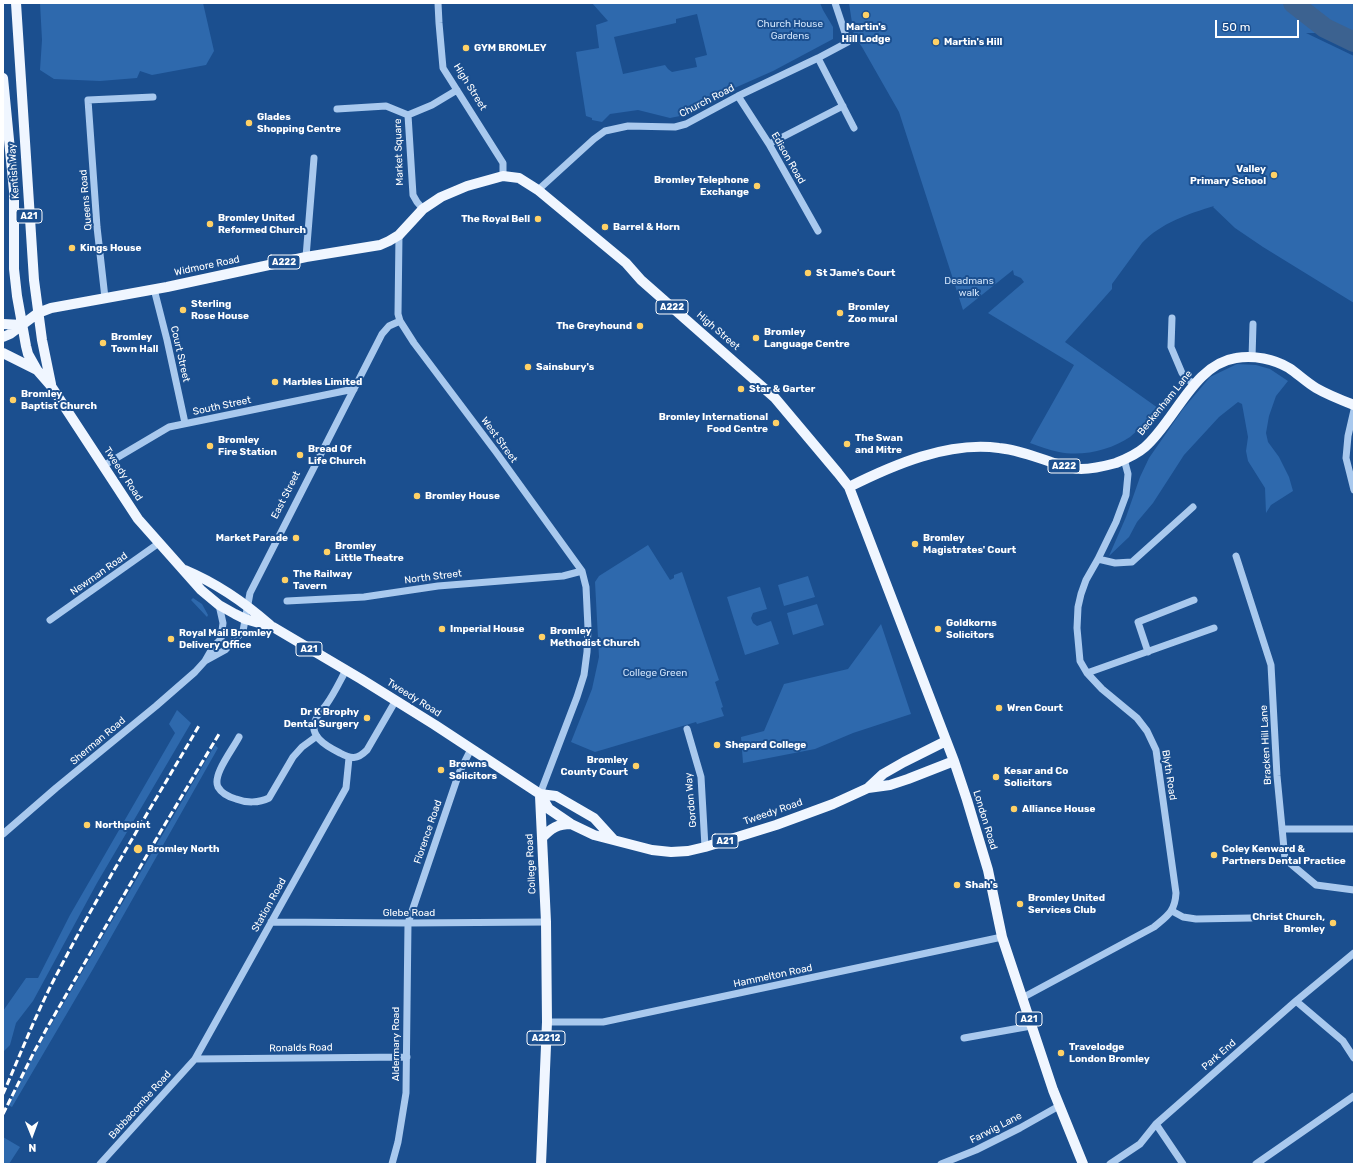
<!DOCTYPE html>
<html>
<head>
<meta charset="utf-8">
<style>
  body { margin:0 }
  #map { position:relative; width:1357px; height:1167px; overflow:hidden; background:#1b4f8f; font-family:Rubik,sans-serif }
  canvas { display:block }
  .frame { position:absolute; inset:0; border:4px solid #fff; pointer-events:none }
  .north { position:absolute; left:12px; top:1115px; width:40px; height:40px; -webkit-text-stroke:3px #1b4f8f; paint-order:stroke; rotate:179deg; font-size:11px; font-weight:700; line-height:16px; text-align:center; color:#fff }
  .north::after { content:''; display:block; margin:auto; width:14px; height:18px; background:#fff; clip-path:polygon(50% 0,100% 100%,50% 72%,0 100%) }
  .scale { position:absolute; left:1215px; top:20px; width:84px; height:18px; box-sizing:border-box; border:2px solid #fff; border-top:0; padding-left:5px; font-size:12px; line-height:14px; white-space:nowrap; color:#fff; -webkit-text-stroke:3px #1b4f8f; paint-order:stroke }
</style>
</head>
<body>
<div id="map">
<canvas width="1357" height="1167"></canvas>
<div class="frame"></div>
<div class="north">N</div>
<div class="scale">50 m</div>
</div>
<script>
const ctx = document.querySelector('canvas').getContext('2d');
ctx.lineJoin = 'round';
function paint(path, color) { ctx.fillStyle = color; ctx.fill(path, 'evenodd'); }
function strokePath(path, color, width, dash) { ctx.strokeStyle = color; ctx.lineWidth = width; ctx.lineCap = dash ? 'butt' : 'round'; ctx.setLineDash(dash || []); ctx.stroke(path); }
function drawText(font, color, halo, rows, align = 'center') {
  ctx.font = font + ' Rubik,sans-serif'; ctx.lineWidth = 4; ctx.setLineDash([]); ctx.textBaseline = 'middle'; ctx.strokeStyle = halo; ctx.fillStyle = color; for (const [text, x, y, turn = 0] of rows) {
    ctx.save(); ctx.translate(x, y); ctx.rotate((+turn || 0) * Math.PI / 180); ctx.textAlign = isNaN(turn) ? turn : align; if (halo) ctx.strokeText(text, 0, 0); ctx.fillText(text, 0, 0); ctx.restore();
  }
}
paint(new Path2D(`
  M40,3h163l11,48 -8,14 -54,10 -12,-4 -3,7 -37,3 -46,-2 -14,-9 2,-30z
  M592,3h228l3,7 10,17v12l-60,32 -43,19 -50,26 -10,2 -32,-8 -28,4 -8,8 -10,-2v-2l-6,-2 -10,-64 23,-4 -3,-23 12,-4zM697,14l10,41 -12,3 2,9 -25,5 -4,-3 -3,-4 -42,9 -9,-37 62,-14v-4z
  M849,3h505v30h-48l48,23v247l-91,-56 -28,-19 -22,-21 1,-1c-26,8 -53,17 -72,37l-30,41v5l-47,53 93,66c-9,10 -17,20 -28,29 -19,13 -48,20 -71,15 -10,-2 -20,-6 -29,-9l44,-78 -86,-52 36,-31 -3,-4 -7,-3 -1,-5 -50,40 -64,-198 -37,-65 -8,-11z
  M1237,364l19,1 14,4 18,12 -12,15 -7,20 -3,17 2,9 11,15 10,20 4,14 -22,14 -5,8 -1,-25 -17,-27 -2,-10 2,-14 -6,-33 -4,-2 -19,15 -35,38 -31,48 -16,19 -8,15 -20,19 17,-39 14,-40 9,-19 34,-49 27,-32z
  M648,545l22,35 4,-2v-3l8,-3 37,108 -4,2 8,25 -2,1 3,8 -27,8 -1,-2 -101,30 -24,-10 21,-53 7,-32 -4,-75 4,-6z
  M808,576l7,21 -31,9 -6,-21z
  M760,587l7,22 -14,4 -2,5 2,5 4,3 14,-5 8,23 -34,11 -18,-58z
  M193,598l9,6 6,11 -1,2 -16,-17z
  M817,604l7,21 -31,10 -6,-22z
  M881,624l30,90 -58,19 -38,16 -72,14 -2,-26 23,-6 20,-47 64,-15z
  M177,710l14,13 -94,160 -64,118 -17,22 -6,22 -7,7v-41l23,-33h12l32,-63 105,-182 -6,-9z
  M215,745l3,3 -125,221 -81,138 -4,-2 29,-56z
  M3,1137l17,10 -11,17h-6z`), '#2e69ad');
strokePath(new Path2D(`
  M1293,3l32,25 29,14`), '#3c6290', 20);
strokePath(new Path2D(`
  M438,3l1,20 4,45 60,95v13
  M818,58l36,70
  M738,96l31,48 49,87
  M337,109l49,-3 22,9
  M769,144l74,-38
  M538,190l56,-51 11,-8 23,-5 47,1 11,-3 52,-28 80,-38 30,-16 -13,-39
  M423,209l-6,-7 -4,-7 -5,-80 24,-10 25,-15
  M399,235l-1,79 2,7 14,22 82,109 86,119 4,16 2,41 -1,24 -3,23 -7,22 -37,97
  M306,257l8,-99
  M154,289l13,51 18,83
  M105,298l-8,-71 -9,-127 65,-3
  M1172,318l-1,29 11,26 12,12
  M1252,358l1,-34
  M1354,410l-6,26 -2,22 8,32
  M103,466l66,-39 185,-38
  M1236,556l35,109 6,111 8,83 31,26 38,5
  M1098,559l17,4 17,-1 61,-55
  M287,601l77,-4 74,-11 125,-10 19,-5
  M50,620l109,-77
  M1148,652l-10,-30 56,-22
  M205,661l20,-11 18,-19 7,-38 132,-259 7,-8 11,-5
  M346,670c-6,11 -12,24 -20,35 -3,4 -7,7 -9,12 -11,18 9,29 23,36 11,6 17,7 27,-3l29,-50
  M1087,673l127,-45
  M687,729l14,48 4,70
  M239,737c-6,12 -27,38 -21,50 4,7 11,10 18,12 10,4 23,4 33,-1l24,-41 9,-10 15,-11
  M1282,829h72
  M3,834l53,-46 100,-82 39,-34 10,-11 8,-14 8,-8 2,-16 -4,-18
  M1172,911l11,6 13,2 55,-1
  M271,922l137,1 138,-1
  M1022,998l132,-71c13,-11 21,-15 22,-34l-20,-143 -9,-19 -10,-13 -35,-29 -15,-16 -7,-12 -3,-33 1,-21 3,-13 5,-14 12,-21 18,-37 10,-27 2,-21 -4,-15
  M1296,1001l47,40 11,17
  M547,1022h56l399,-85
  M964,1038l67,-12
  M195,1059l212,-2
  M1156,1124l27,40
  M100,1164l95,-105 151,-271 3,-30
  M392,1164l6,-22 8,-49 2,-170 51,-150 12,-24
  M941,1164l35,-14 44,-22 39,-22
  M1110,1164l30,-20 16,-20 140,-123 58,-48
  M1256,1164l98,-68`), '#a9c9ee', 7);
strokePath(new Path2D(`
  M16,3l18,277 8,60 9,44
  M3,78l11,113v78l3,27 9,50 2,8 9,16 14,16 87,133 63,71 18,15 16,9 10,5 28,8 88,52 74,46 105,69 9,15 22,15 23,11 58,15 19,2 17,-1 17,-4 71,-22 57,-21 35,-16 15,-14 21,-12 42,-21
  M3,324l19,1
  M3,337l7,-3 28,-21 13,-5 116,-21 139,-30 74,-12 9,-4 10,-6 24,-26 18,-12 26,-11 36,-10 16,2 19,12 88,73 15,17 134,118 63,75 11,14 105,274 13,39 21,70 14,67 51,153 30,74
  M3,353l34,17
  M849,487c44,-22 99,-46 150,-39 18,2 35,8 52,14 10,3 19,7 30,7 11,0 24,-3 35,-6 10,-4 21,-9 29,-16 30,-26 49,-83 91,-89 18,-3 38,1 53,10 9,6 17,14 27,20 12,7 25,12 38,17
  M185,570c31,13 59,32 85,55
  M868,788l22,-3 18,-6 46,-18
  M540,794l16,2 38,22 20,22
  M540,796l6,126 1,100 -6,142
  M542,838c9,-10 16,-14 29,-14`), '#f0f6ff', 10);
strokePath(new Path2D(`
  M3,1094c18,-41 34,-83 55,-122 44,-85 94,-166 142,-248
  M3,1114l31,-62 13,-24 114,-197 58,-97`), '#fff', 3, [7, 3]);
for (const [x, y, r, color] of [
  [866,15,4,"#ffd166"],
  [936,42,4,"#ffd166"],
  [466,48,4,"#ffd166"],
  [249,123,4,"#ffd166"],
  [1274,175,4,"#ffd166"],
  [757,186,4,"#ffd166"],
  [538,219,4,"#ffd166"],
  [210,224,4,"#ffd166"],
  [605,227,4,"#ffd166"],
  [72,248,4,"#ffd166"],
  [808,273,4,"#ffd166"],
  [183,310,4,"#ffd166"],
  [840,313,4,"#ffd166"],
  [640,326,4,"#ffd166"],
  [756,338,4,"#ffd166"],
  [103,343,4,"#ffd166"],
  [528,367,4,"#ffd166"],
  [275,382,4,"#ffd166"],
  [741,389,4,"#ffd166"],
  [13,400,4,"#ffd166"],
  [776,423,4,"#ffd166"],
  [847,444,4,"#ffd166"],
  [210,446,4,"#ffd166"],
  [300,455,4,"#ffd166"],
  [417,496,4,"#ffd166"],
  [296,538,4,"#ffd166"],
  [915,544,4,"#ffd166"],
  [327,552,4,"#ffd166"],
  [285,580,4,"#ffd166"],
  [442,629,4,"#ffd166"],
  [938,629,4,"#ffd166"],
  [542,637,4,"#ffd166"],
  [171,639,4,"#ffd166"],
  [999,708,4,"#ffd166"],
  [367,718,4,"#ffd166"],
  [717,745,4,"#ffd166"],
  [636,766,4,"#ffd166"],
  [441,770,4,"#ffd166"],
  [996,777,4,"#ffd166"],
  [1014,809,4,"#ffd166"],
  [87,825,4,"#ffd166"],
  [138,849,5,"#ffd166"],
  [1214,855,4,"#ffd166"],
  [957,885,4,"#ffd166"],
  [1020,904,4,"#ffd166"],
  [1333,923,4,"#ffd166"],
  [1061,1053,4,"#ffd166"]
]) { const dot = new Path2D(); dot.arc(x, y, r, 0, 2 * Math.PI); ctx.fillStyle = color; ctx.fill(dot); strokePath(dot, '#1b4f8f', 1.5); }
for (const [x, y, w] of [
  [29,216,26],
  [284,262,32],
  [672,307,32],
  [1064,466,32],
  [309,649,26],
  [725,841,26],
  [1029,1019,26],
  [546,1038,38]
]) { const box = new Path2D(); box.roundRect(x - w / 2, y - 7, w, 14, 3); ctx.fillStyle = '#1b4f8f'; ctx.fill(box); strokePath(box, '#fff', 1); }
drawText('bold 9px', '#fff', null, [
  ["A21",29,216],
  ["A222",284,262],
  ["A222",672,307],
  ["A222",1064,466],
  ["A21",309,649],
  ["A21",725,841],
  ["A21",1029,1019],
  ["A2212",546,1038]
]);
drawText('10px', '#cfe3fa', '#1b4f8f', [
  ["Church House",790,24],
  ["Gardens",790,36],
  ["Deadmans",969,281],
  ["walk",969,293],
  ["College Green",655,673]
]);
drawText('bold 10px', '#fff', '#1b4f8f', [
  ["Martin's",866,27,"center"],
  ["Hill Lodge",866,39,"center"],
  ["Martin's Hill",944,42],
  ["GYM BROMLEY",474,48],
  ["Glades",257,117],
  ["Shopping Centre",257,129],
  ["Valley",1266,169,"right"],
  ["Primary School",1266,181,"right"],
  ["Bromley Telephone",749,180,"right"],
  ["Exchange",749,192,"right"],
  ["Bromley United",218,218],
  ["Reformed Church",218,230],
  ["The Royal Bell",530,219,"right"],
  ["Barrel & Horn",613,227],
  ["Kings House",80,248],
  ["St Jame's Court",816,273],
  ["Sterling",191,304],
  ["Rose House",191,316],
  ["Bromley",848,307],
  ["Zoo mural",848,319],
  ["The Greyhound",632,326,"right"],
  ["Bromley",764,332],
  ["Language Centre",764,344],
  ["Bromley",111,337],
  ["Town Hall",111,349],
  ["Sainsbury's",536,367],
  ["Marbles Limited",283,382],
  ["Star & Garter",749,389],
  ["Bromley",21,394],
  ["Baptist Church",21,406],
  ["Bromley International",768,417,"right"],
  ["Food Centre",768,429,"right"],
  ["The Swan",855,438],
  ["and Mitre",855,450],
  ["Bromley",218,440],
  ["Fire Station",218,452],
  ["Bread Of",308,449],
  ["Life Church",308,461],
  ["Bromley House",425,496],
  ["Market Parade",288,538,"right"],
  ["Bromley",923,538],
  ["Magistrates' Court",923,550],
  ["Bromley",335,546],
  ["Little Theatre",335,558],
  ["The Railway",293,574],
  ["Tavern",293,586],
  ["Goldkorns",946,623],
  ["Solicitors",946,635],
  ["Imperial House",450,629],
  ["Bromley",550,631],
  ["Methodist Church",550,643],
  ["Royal Mail Bromley",179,633],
  ["Delivery Office",179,645],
  ["Wren Court",1007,708],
  ["Dr K Brophy",359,712,"right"],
  ["Dental Surgery",359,724,"right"],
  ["Shepard College",725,745],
  ["Bromley",628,760,"right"],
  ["County Court",628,772,"right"],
  ["Browns",449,764],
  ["Solicitors",449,776],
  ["Kesar and Co",1004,771],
  ["Solicitors",1004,783],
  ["Alliance House",1022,809],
  ["Northpoint",95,825],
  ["Bromley North",147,849],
  ["Coley Kenward &",1222,849],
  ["Partners Dental Practice",1222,861],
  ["Shah's",965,885],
  ["Bromley United",1028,898],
  ["Services Club",1028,910],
  ["Christ Church,",1325,917,"right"],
  ["Bromley",1325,929,"right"],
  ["Travelodge",1069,1047],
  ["London Bromley",1069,1059]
], 'left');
drawText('10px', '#fff', '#1b4f8f', [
  ["High Street",470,87,58],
  ["Church Road",707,101,-27],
  ["Market Square",399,152,-92],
  ["Edison Road",788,158,60],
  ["Kentish Way",14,171,-94],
  ["Queens Road",86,200,-95],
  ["Widmore Road",207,266,-12],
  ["High Street",718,331,41],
  ["Court Street",180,354,77],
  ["Beckenham Lane",1165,403,-51],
  ["South Street",222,406,-12],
  ["West Street",499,440,54],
  ["Tweedy Road",123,474,57],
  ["East Street",286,495,-63],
  ["Newman Road",99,574,-35],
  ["North Street",433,577,-7],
  ["Tweedy Road",414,698,32],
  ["Sherman Road",98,741,-40],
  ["Bracken Hill Lane",1266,745,-93],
  ["Blyth Road",1169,775,81],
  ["Gordon Way",691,800,-95],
  ["Tweedy Road",773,812,-19],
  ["London Road",985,820,73],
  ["Florence Road",428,832,-71],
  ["College Road",531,864,-93],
  ["Station Road",269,905,-61],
  ["Glebe Road",409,913],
  ["Hammelton Road",773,976,-12],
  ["Aldermary Road",396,1044,-90],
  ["Ronalds Road",301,1048,-1],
  ["Park End",1219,1055,-41],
  ["Babbacombe Road",140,1105,-48],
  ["Farwig Lane",996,1128,-27]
]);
</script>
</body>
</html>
